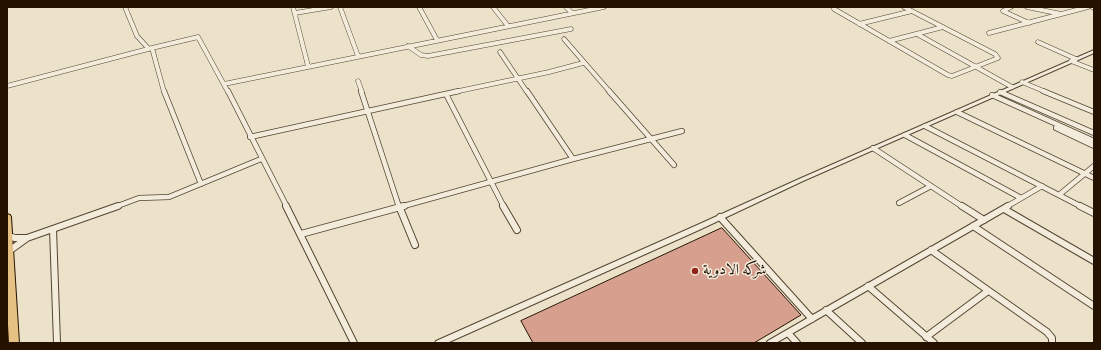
<!DOCTYPE html>
<html>
<head>
<meta charset="utf-8">
<style>
  body { margin:0 }
  #map { position:relative; width:1101px; height:350px; overflow:hidden; background:#ece2c9; font-family:"IM FELL English",serif }
  canvas { display:block }
  .frame { position:absolute; inset:0; border:8px solid #241100; pointer-events:none }
</style>
</head>
<body>
<div id="map">
<canvas width="1101" height="350"></canvas>
<div class="frame"></div>
</div>
<script>
const ctx = document.querySelector('canvas').getContext('2d');
ctx.lineJoin = 'round';
function paint(path, color) { ctx.fillStyle = color; ctx.fill(path, 'evenodd'); }
function strokePath(path, color, width, dash) { ctx.strokeStyle = color; ctx.lineWidth = width; ctx.lineCap = dash ? 'butt' : 'round'; ctx.setLineDash(dash || []); ctx.stroke(path); }
function drawText(font, color, halo, rows, align = 'center') {
  ctx.font = font + ' "IM FELL English",Amiri,serif'; ctx.lineWidth = 3; ctx.setLineDash([]); ctx.textBaseline = 'middle'; ctx.strokeStyle = halo; ctx.fillStyle = color; for (const [text, x, y, turn = 0] of rows) {
    ctx.save(); ctx.translate(x, y); ctx.rotate((+turn || 0) * Math.PI / 180); ctx.textAlign = isNaN(turn) ? turn : align; if (halo) ctx.strokeText(text, 0, 0); ctx.fillText(text, 0, 0); ctx.restore();
  }
}
const building = new Path2D(`
  M722,228l79,87 -47,28h-221l-12,-22z`);
paint(building, '#d79f8d');
strokePath(building, '#241100', 1);
const minorFar2 = new Path2D(`
  M125,7l12,29 11,12
  M293,7l15,59
  M340,7l18,49
  M419,7l18,33
  M493,7l15,19
  M566,7l6,6
  M834,7v2l114,66 4,1 46,-18 -3,-4 -91,-47
  M1011,7l-8,4 26,12
  M1027,7l34,7
  M1092,7l2,1
  M295,13l36,-6
  M859,24l53,-13
  M989,33l99,-26
  M917,34l95,53
  M564,39l46,53
  M889,41l54,-14
  M1038,42l38,17
  M408,46l13,9 7,1 143,-27
  M152,48l46,-11 30,55
  M500,52l27,40
  M1071,61l23,9
  M358,81l4,11
  M1022,82l24,10
  M224,84l380,-77
  M7,86l145,-38 12,44
  M454,92l95,-20 34,-9`);
const minorFar1 = new Path2D(`
  M164,91l37,93
  M228,91l59,116
  M361,91l38,116
  M527,91l46,68
  M609,91l65,74
  M1043,91l51,21
  M1000,92l94,41
  M446,94l58,113
  M992,95l102,46
  M957,112l137,66
  M925,126l157,81
  M1056,128l38,18
  M905,135l116,63
  M250,137l209,-46
  M873,148l90,59
  M1059,195l35,-29
  M899,203l32,-17
  M115,207l24,-9 30,-1 92,-38
  M400,207l173,-48 109,-28
  M1006,207l36,-21`);
const minor = new Path2D(`
  M286,206l68,137
  M399,206l16,39
  M503,206l14,24
  M962,206l22,14
  M1080,206l14,7
  M1004,209l90,52
  M720,217l92,102
  M973,226l121,80
  M53,229l4,114
  M301,234l103,-28
  M8,236l7,2h11
  M931,250l116,82 5,6v5
  M9,251l18,-13 91,-32
  M868,286l66,57
  M826,310l36,33
  M788,333l9,10
  M926,337l62,-46
  M770,343l238,-137`);
const tertiary = new Path2D(`
  M1094,50v3l-291,128 -104,49 -252,113h-12l1,-2 259,-115 104,-47z`);
const trunk = new Path2D(`
  M7,214l3,1 1,2 8,126h-10l-2,-36z`);
strokePath(minorFar2, '#564532', 5);
strokePath(minorFar1, '#564532', 6);
strokePath(minor, '#564532', 8);
strokePath(tertiary, '#564532', 2);
strokePath(trunk, '#241100', 2);
strokePath(minorFar2, '#f3ecdc', 4);
strokePath(minorFar1, '#f3ecdc', 4.5);
strokePath(minor, '#f3ecdc', 6);
paint(tertiary, '#f3ecdc');
paint(trunk, '#e6c184');
for (const [x, y, r, color] of [
  [695,271,4,"#8f2418"]
]) { const dot = new Path2D(); dot.arc(x, y, r, 0, 2 * Math.PI); ctx.fillStyle = color; ctx.fill(dot); strokePath(dot, '#f3ecdc', 1.5); }
drawText('15px', '#241100', '#f3ecdc', [
  ["شركه الادوية",703,271]
], 'left');
</script>
</body>
</html>
